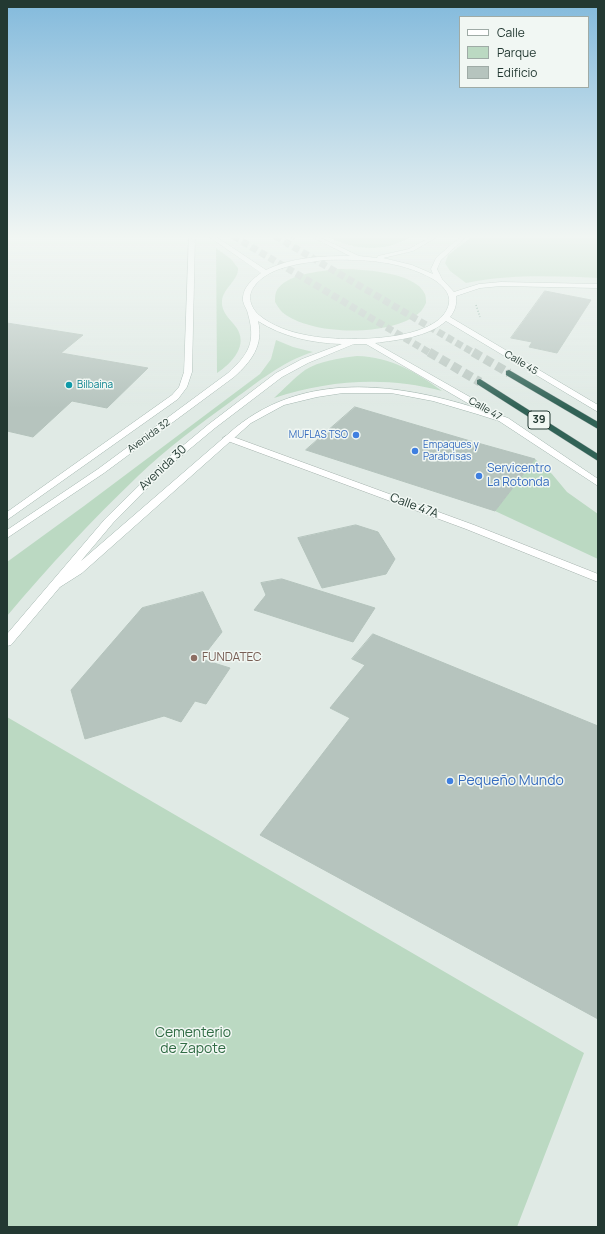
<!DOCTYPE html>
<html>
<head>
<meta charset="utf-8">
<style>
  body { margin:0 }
  #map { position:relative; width:605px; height:1234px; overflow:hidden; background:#e0eae5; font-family:Manrope,sans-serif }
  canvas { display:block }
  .frame { position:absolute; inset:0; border:8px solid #233932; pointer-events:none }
  .legend { position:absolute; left:459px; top:16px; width:130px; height:72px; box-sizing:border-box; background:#f1f7f3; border:1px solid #9faba6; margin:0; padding:5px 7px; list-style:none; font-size:12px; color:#233932 }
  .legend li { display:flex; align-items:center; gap:8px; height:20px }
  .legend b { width:20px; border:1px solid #9faba6 }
</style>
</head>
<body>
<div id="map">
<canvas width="605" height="1234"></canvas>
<div class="frame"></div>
<ul class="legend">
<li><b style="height:5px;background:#fff"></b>Calle</li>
<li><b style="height:11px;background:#bbd9c2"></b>Parque</li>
<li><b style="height:11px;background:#b6c4be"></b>Edificio</li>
</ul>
</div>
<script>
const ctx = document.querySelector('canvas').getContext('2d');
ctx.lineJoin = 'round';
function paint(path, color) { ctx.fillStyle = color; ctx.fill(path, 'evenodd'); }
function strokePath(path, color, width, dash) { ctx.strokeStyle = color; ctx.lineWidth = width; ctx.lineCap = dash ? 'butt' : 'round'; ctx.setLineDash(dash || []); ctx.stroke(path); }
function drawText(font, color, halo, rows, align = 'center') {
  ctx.font = font + ' Manrope,sans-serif'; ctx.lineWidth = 3; ctx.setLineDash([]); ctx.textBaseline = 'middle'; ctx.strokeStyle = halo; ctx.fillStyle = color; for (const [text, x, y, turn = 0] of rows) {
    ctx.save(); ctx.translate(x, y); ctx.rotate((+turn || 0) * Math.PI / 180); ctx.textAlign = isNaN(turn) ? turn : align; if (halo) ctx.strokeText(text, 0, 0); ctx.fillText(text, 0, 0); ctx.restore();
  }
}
paint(new Path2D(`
  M326,236h85c-26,18 -58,14 -85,0z
  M473,236h125v42c-44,-2 -88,-4 -132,5l-16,-12 -5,-8 3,-8z
  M216,248l15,11 7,9c1,12 -15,20 -16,33 -1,11 8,18 14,26 13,18 -4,36 -19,46z
  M338,269c21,0 77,2 87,25 1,3 1,7 1,9 -2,4 -4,8 -7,10 -28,24 -109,23 -137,-1 -3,-3 -5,-7 -7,-10 0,-3 0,-7 1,-10 8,-18 45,-21 62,-23z
  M276,340l17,7 20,5c-30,9 -55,30 -80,48 -33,24 -66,48 -95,76 -46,44 -90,91 -131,140v-54l77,-56 176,-132 11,-15z
  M357,356c34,1 59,16 85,35 -56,-15 -113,-11 -168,7 10,-9 20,-20 31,-28 14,-9 35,-12 52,-14z
  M535,459l17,15 15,18 31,22v45l-103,-48z
  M7,717l577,336 -67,174h-510z`), '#bbd9c2');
const building = new Path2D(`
  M545,291l46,9 -34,53 -28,-6 3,-5 -21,-4z
  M7,323l76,12 -22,18 87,15 -41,40 -35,-7 -39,36 -26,-6z
  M355,407l112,33 68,19 -40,52 -189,-61z
  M356,525l22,7 17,27 -9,15 -64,14 -24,-50z
  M282,579l93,29 -22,34 -99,-32 12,-15 -5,-12z
  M203,592l19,40 -21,27 29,9 -24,36 -11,-3 -14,21 -17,-6 -79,23 -14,-49 71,-82z
  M373,634l225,92v293l-338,-184 90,-117 -20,-10 35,-43 -13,-6z`);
paint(building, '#b6c4be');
strokePath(building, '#b4c3bc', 1);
strokePath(new Path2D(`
  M233,236l197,117
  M275,236l199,117`), '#bac7c1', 7, [7, 3.5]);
strokePath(new Path2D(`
  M429,352l51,30
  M473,352l36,21`), '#bac7c1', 9, [9, 4.5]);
const street = new Path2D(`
  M228,435l246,90 124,49v8l-132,-53 -241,-89 -2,-2z`);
const secondary = new Path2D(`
  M189,236h6l-3,136 -5,15 -9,12 -171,121v-8l165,-117 7,-8 5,-15z
  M208,236h7l51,34c26,-13 56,-14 84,-14l-40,-20h7l42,20 18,2 1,-2 31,-7 23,-13h7l-26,15 -30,7 29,7 21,9 -2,-5 5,-11 25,-22h6l-26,24 -4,9 5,10 12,13 25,-8 22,-2 97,2v4l-97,-2 -21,2 -24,8c1,8 -1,15 -6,21l148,88v7l-152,-91c-18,16 -48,19 -71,22l109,62 1,2 -3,2 26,9 90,61v7l-99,-65 -22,-7 -44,-13 -42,-8h-48l-26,4 -33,8 -33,18 -169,150 -22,14 -49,58 -4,1v-12l98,-115 57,-56 47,-39 67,-51 26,-14 40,-15c-30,-1 -59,-7 -84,-23 6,24 -7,41 -24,56l-130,96 -97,65v-8l91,-61 130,-96c21,-19 28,-31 20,-59 -1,-6 -6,-10 -5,-17 1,-11 10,-18 18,-24zM324,260c37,-1 75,0 109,19 8,5 18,14 16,24 -7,41 -112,39 -143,32 -16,-3 -34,-9 -47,-20 -8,-7 -12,-18 -6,-27 15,-22 47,-24 71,-28zM354,344h12l110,64c-80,-25 -171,-37 -241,20l-154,133 32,-38 55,-56 47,-39 67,-51 26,-14z`);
const highway = new Path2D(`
  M509,370l89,52v7l-92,-54v-4z
  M480,379l118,75v7l-121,-77v-4z`);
strokePath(street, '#a4b1ac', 1);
strokePath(secondary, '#a1b4ad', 1);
strokePath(highway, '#bdc4c2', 1);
strokePath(new Path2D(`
  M288,236l7,4
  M476,305l4,12`), '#84ab9d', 1.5, [1, 2]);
paint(street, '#fff');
paint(secondary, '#fff');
paint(highway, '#316256');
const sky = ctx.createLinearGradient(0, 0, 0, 408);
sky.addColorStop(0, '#83badc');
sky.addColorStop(0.58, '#f1f6f3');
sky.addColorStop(1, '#f1f6f300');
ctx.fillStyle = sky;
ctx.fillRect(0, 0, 605, 408);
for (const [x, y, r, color] of [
  [69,385,4,"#0f9aa8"],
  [356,435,4,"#3f7fe0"],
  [415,451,4,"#3f7fe0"],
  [479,476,4,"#3f7fe0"],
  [194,658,4,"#8d6e63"],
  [450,781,4,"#3f7fe0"]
]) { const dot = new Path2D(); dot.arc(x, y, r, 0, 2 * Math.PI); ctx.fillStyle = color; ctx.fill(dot); strokePath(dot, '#f1f7f3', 1.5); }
drawText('10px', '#233932', '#f1f7f3', [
  ["Calle 45",521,363,31],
  ["Calle 47",485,409,30],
  ["Avenida 32",149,436,-36]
]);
drawText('10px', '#0d838f', '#f1f7f3', [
  ["Bilbaina",77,385]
], 'left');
drawText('10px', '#366cbe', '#f1f7f3', [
  ["MUFLAS TSO",348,435],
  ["Empaques y",423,445,"left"],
  ["Parabrisas",423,457,"left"]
], 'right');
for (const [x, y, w] of [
  [539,420,22]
]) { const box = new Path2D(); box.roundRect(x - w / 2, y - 9, w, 18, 3); ctx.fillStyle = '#f1f7f3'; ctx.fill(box); strokePath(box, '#233932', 1); }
drawText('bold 11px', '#233932', null, [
  ["39",539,420]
]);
drawText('12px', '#233932', '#f1f7f3', [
  ["Avenida 30",163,468,-43],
  ["Calle 47A",414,506,20]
]);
drawText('12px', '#366cbe', '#f1f7f3', [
  ["Servicentro",487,469],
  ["La Rotonda",487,483]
], 'left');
drawText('12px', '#785e54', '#f1f7f3', [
  ["FUNDATEC",202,658]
], 'left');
drawText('14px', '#366cbe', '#f1f7f3', [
  ["Pequeño Mundo",458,781]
], 'left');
drawText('14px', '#316c45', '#f1f7f3', [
  ["Cementerio",193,1033],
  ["de Zapote",193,1049]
]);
</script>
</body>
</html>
